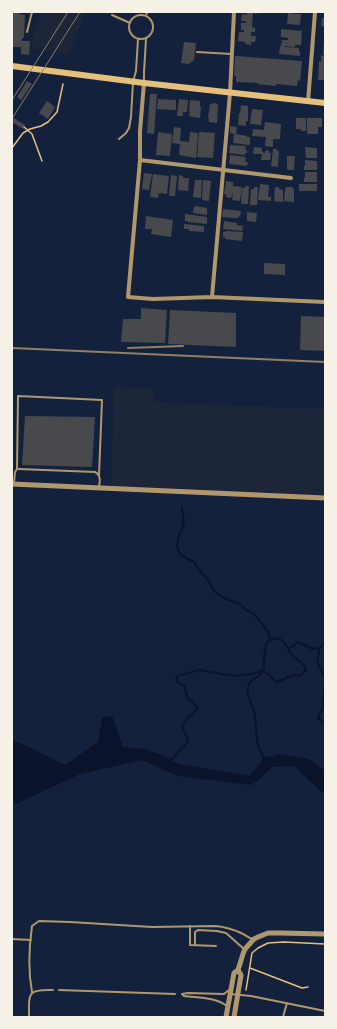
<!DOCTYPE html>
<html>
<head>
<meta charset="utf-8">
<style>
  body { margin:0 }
  #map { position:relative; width:337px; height:1029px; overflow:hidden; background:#14213d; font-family:"IBM Plex Serif",serif }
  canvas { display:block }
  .frame { position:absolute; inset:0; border:13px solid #f6f1e7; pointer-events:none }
</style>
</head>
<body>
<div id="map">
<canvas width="337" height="1029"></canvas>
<div class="frame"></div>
</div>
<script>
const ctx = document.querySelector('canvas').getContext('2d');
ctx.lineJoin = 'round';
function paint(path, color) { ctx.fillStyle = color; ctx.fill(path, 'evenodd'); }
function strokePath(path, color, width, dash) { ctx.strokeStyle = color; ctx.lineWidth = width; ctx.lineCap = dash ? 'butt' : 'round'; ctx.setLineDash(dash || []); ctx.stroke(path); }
paint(new Path2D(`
  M42,12h44l-17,42 -37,-5 1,-17z
  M114,387l40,1 -1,14 172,7v89l-214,-10z`), '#1d2539');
paint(new Path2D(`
  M112,716l11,31 22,2 15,5 18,10 72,12 11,-14 1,-4 11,-2 7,-2 23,4 8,2 14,11v24l-31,-29 -22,1 -12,12 -9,6 -73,-9 -36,-16 -62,14 -64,30 -4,-5v-59l17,7 36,18 33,-23 4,-24z`), '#0b132b');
strokePath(new Path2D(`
  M182,507l2,16 -5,13 -2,10 2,7 5,4 10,5 4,7 10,11 7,12 9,6 16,6 6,6 8,4 15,18v5l2,3
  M320,648l4,-4 1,-5
  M288,649l10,-7 15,7 7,-1 -3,13 8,17 -2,30 -5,10 7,6
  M170,761l17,-18 1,-5 -3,-4 -3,-7c3,-8 11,-13 16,-19l-11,-11 -3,-12 -6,-2 -2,-3 1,-4 22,-6 35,6 17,-2 11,-3 5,2 8,8 2,1 16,-7 7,1 6,-6 -3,-6 -12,-10 -7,-12 -4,-3 -4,-1 -9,4 -3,14v11l-4,8 -10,7 -3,9 8,24 2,26 5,14 2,3`), '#0b132b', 2);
paint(new Path2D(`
  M12,12h8l-1,2 6,1 -1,23h-2v3h8l-1,14 -8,-1v-7h-9z
  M247,12h10v2l-4,-1 -1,13v1l3,1v4h-4v4h5l-1,6h-4v3l-6,-1v-2l-7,-1 1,-9h5v-2h-3v-7h5v-2h-5l1,-7 5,1z
  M288,13l13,1 -1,11 -13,-1z
  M322,18h3v9l-4,-1z
  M281,29l21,2 -1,14h-6v2h-2l-9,-1 1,1 14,1v3h1v5l-21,-2 1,-8h1l1,-6h6v-2l-7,-1z
  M184,42l12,1 -2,17 -5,4 -8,-1z
  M324,42h1v12h-2z
  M321,55l4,1v24h-7l1,-19 2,1z
  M235,56l67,5 -2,20 -2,-1 -1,6 -21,-2v2l-19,-2 1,-1 -22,-1v-6h-2z
  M27,81l5,3 -11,16 -4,-3z
  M150,94h7l-3,40 -7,-1z
  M158,99l18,1v10l-19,-1z
  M179,99l9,1 -1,12h-4v4h-6z
  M190,100l10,1v6h1l-1,11 -11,-2 1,-4 -1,-1z
  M47,101l8,6 -7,12 -9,-6z
  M216,103l2,2 -1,18 -8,-1v-3h-1l2,-15z
  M241,105l7,1v15h-2v5l-8,-1 1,-12h1z
  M252,109l11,1 -2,15 -11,-1z
  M12,117l13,8 -2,4 -11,-7z
  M296,118h10v13h-5v-2h-5z
  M307,118h15v9h-4v7h-11z
  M265,122l16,2 -1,15h-7v8l-8,-1 1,-9 -14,-1 1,-7 11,1z
  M230,126l7,1 -1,7 11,2v1h3v7l-1,1 -16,-2 1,-9 -4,-1z
  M174,127l7,1 -1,13 9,1 -1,9 2,-19 8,1 -2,25 -17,-3 1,-11 -8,-1z
  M158,132l14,2 -2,22 -14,-1z
  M199,132l16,1 -2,25 -16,-1z
  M230,145l16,1 -1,4h2v3h-2v2l-16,-2z
  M254,147l8,1v4l3,1 1,-3 3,1v2h2l-1,7h-9l1,-6h-9z
  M305,147l12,1v10h-11z
  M273,149h4v2h2l-1,16 -7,-1z
  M230,155l16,2 -1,5h3l-1,4 -18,-2z
  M287,156h8l-1,14h-7z
  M305,160l12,1v9h-13v-4h1z
  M305,172h12v10h-13v-4l1,-1z
  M144,173l8,1 -3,16 -7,-1z
  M153,174l16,2 -2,18 -8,-1 -1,5 -8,-1z
  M171,175l6,1 -2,20h-6z
  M179,175l4,1v2h6l-1,13 -10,-1z
  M195,180h7l-1,18 -8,-1z
  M203,180l8,1 -2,20 -7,-1z
  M226,181l7,1v4l9,1 -2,14 -8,-1 1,-8 -2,6 -5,-1v-3h-2z
  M260,184l9,1 -1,12h3v4l-13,-1z
  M299,184h18v7h-18z
  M245,186h4l-1,18h-7l1,-16h3z
  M254,187h4l-1,18h-7l1,-16h3z
  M275,187h4v2l4,1v12l-9,-1z
  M286,187h7v2h1v13l-10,-1 1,-12h1z
  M196,206l11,2v7l-14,-2 1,-6z
  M223,209l18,2 -1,6 -1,-1 -1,2h-4l-12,-1z
  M247,212l10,1 -1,9 -9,-1z
  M185,214l22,3v7l-19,-2v-1h-3z
  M146,216l27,4 -2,17 -20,-3 1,-5h-7z
  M224,221l13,2v2l6,1 -1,5 -19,-2z
  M184,224l20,2v6l-15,-1v-2h-5z
  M226,231l17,1 -1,9 -17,-2v-2h-2v-5h2z
  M264,263l21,1v11l-21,-1z
  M141,308l26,2 -2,33 -44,-1 2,-23h18z
  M170,310l66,3v34l-68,-3z
  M301,316l24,1v34l-25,-1z
  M25,416l70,1 -3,50 -70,-2z`), '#48494c');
strokePath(new Path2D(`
  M24,127l8,7 10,27
  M12,148l11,-15 7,-4 11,-3 7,-4 9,-10 6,-28
  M250,968l52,20 6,-1
  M246,990l6,-37 6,-5 10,-5 16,-1 41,2`), '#e5c07b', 1.5);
strokePath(new Path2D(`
  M129 27a12 12 0 1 1 24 0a12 12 0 1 1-24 0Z
  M112,15l18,8
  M146,16l1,-4
  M27,32l5,-20
  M197,52l34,2
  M144,82v-10l2,-33
  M119,139l7,-6 3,-5 2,-11 2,-35 3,-11 2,-32
  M17,469l1,-73 84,4 -3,75
  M14,483l1,-11 2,-3h2l76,3c6,3 5,9 4,15
  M190,926v19l26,1
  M12,939l19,1
  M195,945v-13l3,-2 19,1 9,2 18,16
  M59,990l116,4
  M32,992c-4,-21 -3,-45 0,-66l7,-5 31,1 82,5 64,-1c8,1 17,3 25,7 5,2 7,5 12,6
  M182,994l6,-1 36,1 5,-4
  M182,994l2,2c14,2 31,1 43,10
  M230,994l21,2 74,15
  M29,1017c0,-24 -2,-28 24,-27
  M283,1017l4,-14`), '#b1986c', 2);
strokePath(new Path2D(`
  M144,83l-4,48v29l-12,137 25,2 59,-2 113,5
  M308,102l7,-90
  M140,160l151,18
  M212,297l18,-204 4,-81`), '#b1986c', 4);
strokePath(new Path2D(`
  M12,484l313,14
  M226,1017l8,-44 4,-3 5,-16 2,-5 9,-10 4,-2 10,-4h13l44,1
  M234,1017l7,-42 -3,-5`), '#b1986c', 5);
strokePath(new Path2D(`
  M12,66l132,17 181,20`), '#e5c07b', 6);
strokePath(new Path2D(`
  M12,100l56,-88
  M13,117l67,-105`), '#918062', 1);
strokePath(new Path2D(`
  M12,348l313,14
  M128,348l55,-2`), '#918062', 2);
</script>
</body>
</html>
